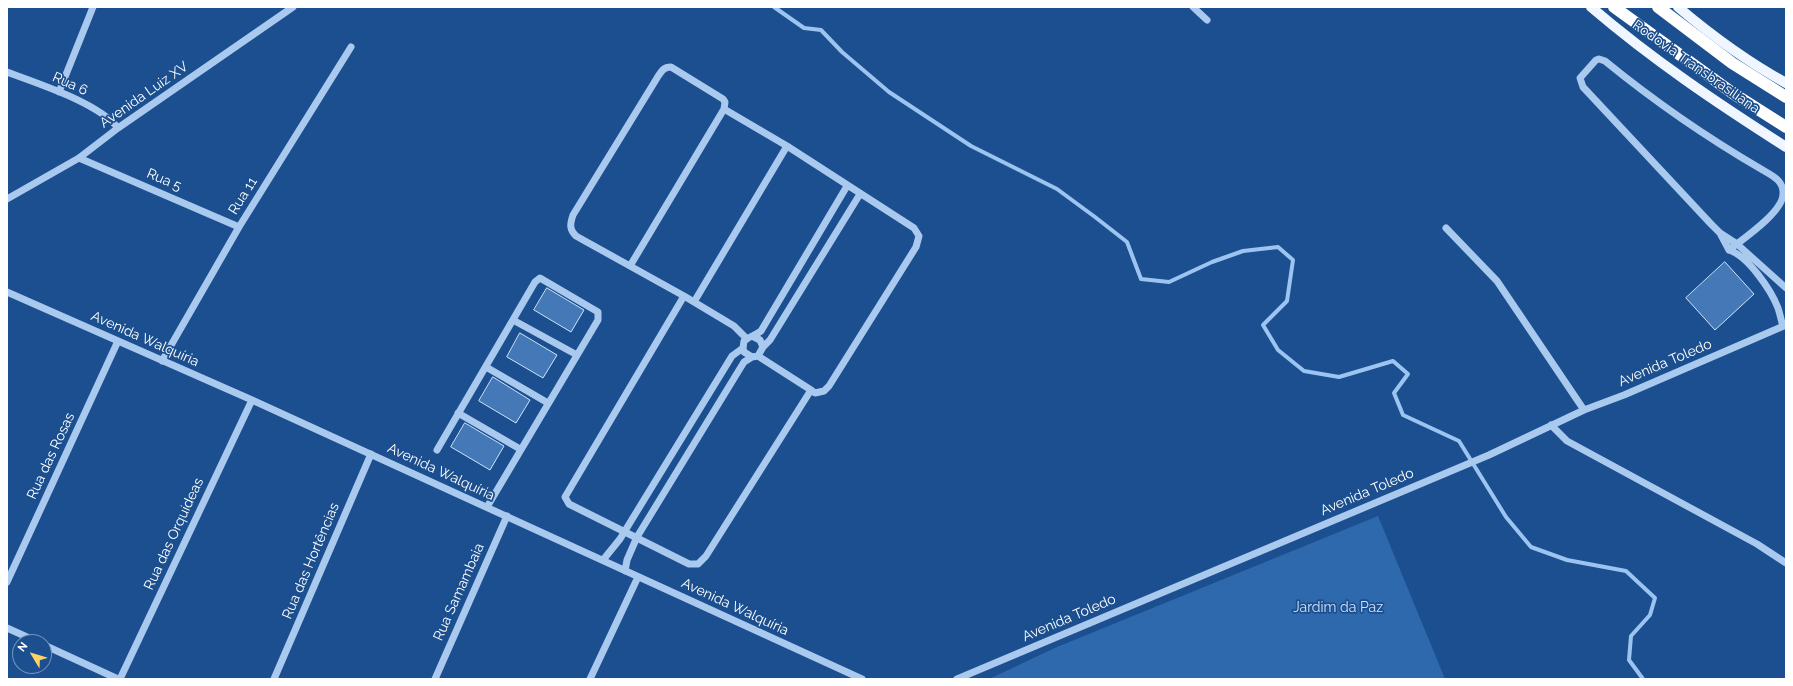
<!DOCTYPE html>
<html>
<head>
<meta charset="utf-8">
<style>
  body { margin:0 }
  #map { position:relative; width:1793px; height:686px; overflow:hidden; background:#1b4f8f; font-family:Raleway,sans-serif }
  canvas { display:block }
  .frame { position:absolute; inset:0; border:8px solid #fff; pointer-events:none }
  .north { position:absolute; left:12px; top:634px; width:40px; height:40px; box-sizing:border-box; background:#1b4f8f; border:1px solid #7695bc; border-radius:50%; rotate:308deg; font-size:11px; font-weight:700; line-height:16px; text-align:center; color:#fff }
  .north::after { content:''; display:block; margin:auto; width:14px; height:18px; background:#ffd166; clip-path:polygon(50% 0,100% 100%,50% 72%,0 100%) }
</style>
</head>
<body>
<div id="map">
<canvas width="1793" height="686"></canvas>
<div class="frame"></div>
<div class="north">N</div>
</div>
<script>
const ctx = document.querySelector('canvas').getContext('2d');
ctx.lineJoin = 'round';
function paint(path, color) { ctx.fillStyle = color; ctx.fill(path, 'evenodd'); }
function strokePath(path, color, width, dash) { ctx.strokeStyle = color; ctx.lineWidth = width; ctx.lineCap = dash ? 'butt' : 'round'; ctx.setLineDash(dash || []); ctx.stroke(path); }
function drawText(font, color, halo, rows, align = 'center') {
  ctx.font = font + ' Raleway,sans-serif'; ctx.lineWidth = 3.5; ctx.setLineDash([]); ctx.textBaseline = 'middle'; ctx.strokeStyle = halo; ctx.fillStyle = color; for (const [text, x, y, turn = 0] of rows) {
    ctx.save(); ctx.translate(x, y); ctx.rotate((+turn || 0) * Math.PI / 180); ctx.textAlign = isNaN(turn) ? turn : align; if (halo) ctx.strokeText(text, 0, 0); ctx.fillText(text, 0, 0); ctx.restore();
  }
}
paint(new Path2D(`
  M1378,516l67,163h-456l68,-32z`), '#2e69ad');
strokePath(new Path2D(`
  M774,7l30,21 17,2 21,22 47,40 82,54 86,43 38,28 32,25 14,37 28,3 43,-20 31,-11 35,-4 15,13 -6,41 -24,24 15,25 26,21 35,6 54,-16 15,13 -14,19 9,22 56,26 47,76 25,30 36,13 59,11 29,27 -5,17 -19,21 -2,24 14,19`), '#9cc4f0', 4);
const building = new Path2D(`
  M1725,262l29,32 -39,36 -29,-32z
  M547,288l37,22 -13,22 -37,-22z
  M520,333l37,22 -14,23 -36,-21z
  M493,377l37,23 -14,23 -37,-22z
  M465,423l39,23 -14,24 -39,-23z`);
paint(building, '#4478b7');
strokePath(building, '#cfe3fa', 1);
strokePath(new Path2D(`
  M1193,7l14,13
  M7,72c31,12 90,30 111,56
  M59,92l34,-85
  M79,158l160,69
  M7,199l72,-41 39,-30 175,-121
  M1446,228l51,53 87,129
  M1720,233l9,17c19,6 42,40 49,58 2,6 3,12 5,18
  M1729,250c14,-11 54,-38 54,-56 1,-14 -12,-19 -22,-25 -55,-32 -107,-68 -156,-108l-6,-2 -3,1 -16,18 3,9 128,137 9,9 17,11 49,44
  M630,266l94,-157 1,-7 -2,-3 -52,-32c-8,0 -10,5 -14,11l-84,137c-3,9 -4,14 3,21l108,60 -119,201 4,7 120,60h9l8,-8 105,-166 4,3 9,-2 5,-5 87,-139 3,-11 -5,-8 -127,-82 -63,-37
  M7,292l245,108 610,279
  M684,296l50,30 13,13
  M694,302l93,-156
  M513,320l64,35
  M754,337l6,3 3,7 -5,9 -6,1 -8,-5 -1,-4 1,-7c5,-5 11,-5 17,-10l86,-145
  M763,347l7,-7 90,-146
  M758,356l53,34
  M162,361l77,-134 112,-180
  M486,367l62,36
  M458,413l62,36
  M1551,425l16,16 190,103 29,19
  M437,450l98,-168 5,-4 58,34v8l-111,187
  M603,560l17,-21 112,-183 11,-8
  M625,571l2,-11 10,-23 107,-175 8,-5
  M7,582l111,-241
  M7,628l31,14
  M44,645l74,34
  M120,679l132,-279
  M274,679l97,-225
  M435,679l72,-163
  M590,679l48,-102
  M957,679l532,-224 95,-45 40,-15 162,-70`), '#a9c9ee', 7);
strokePath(new Path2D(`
  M1591,7c62,53 126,96 195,140
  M1678,7c33,28 70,55 108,76`), '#f0f6ff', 10);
strokePath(new Path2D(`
  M1614,7l120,87 52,33
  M1658,7l74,56 54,34`), '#fff', 12);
drawText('14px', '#fff', '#1b4f8f', [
  ["Rodovia Transbrasiliana",1696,67,35],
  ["Rua 6",70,84,24],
  ["Avenida Luiz XV",144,95,-35],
  ["Rua 5",164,180,23],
  ["Rua 11",243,196,-58],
  ["Avenida Walquíria",145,339,24],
  ["Avenida Toledo",1665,363,-23],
  ["Rua das Rosas",51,456,-65],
  ["Avenida Walquíria",441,472,25],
  ["Avenida Toledo",1367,492,-23],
  ["Rua das Orquídeas",174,534,-65],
  ["Rua das Hortências",311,561,-67],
  ["Rua Samambaia",459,592,-66],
  ["Avenida Walquíria",735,607,25],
  ["Avenida Toledo",1069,618,-23]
]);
drawText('14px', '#cfe3fa', '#1b4f8f', [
  ["Jardim da Paz",1338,608]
]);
</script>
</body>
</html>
